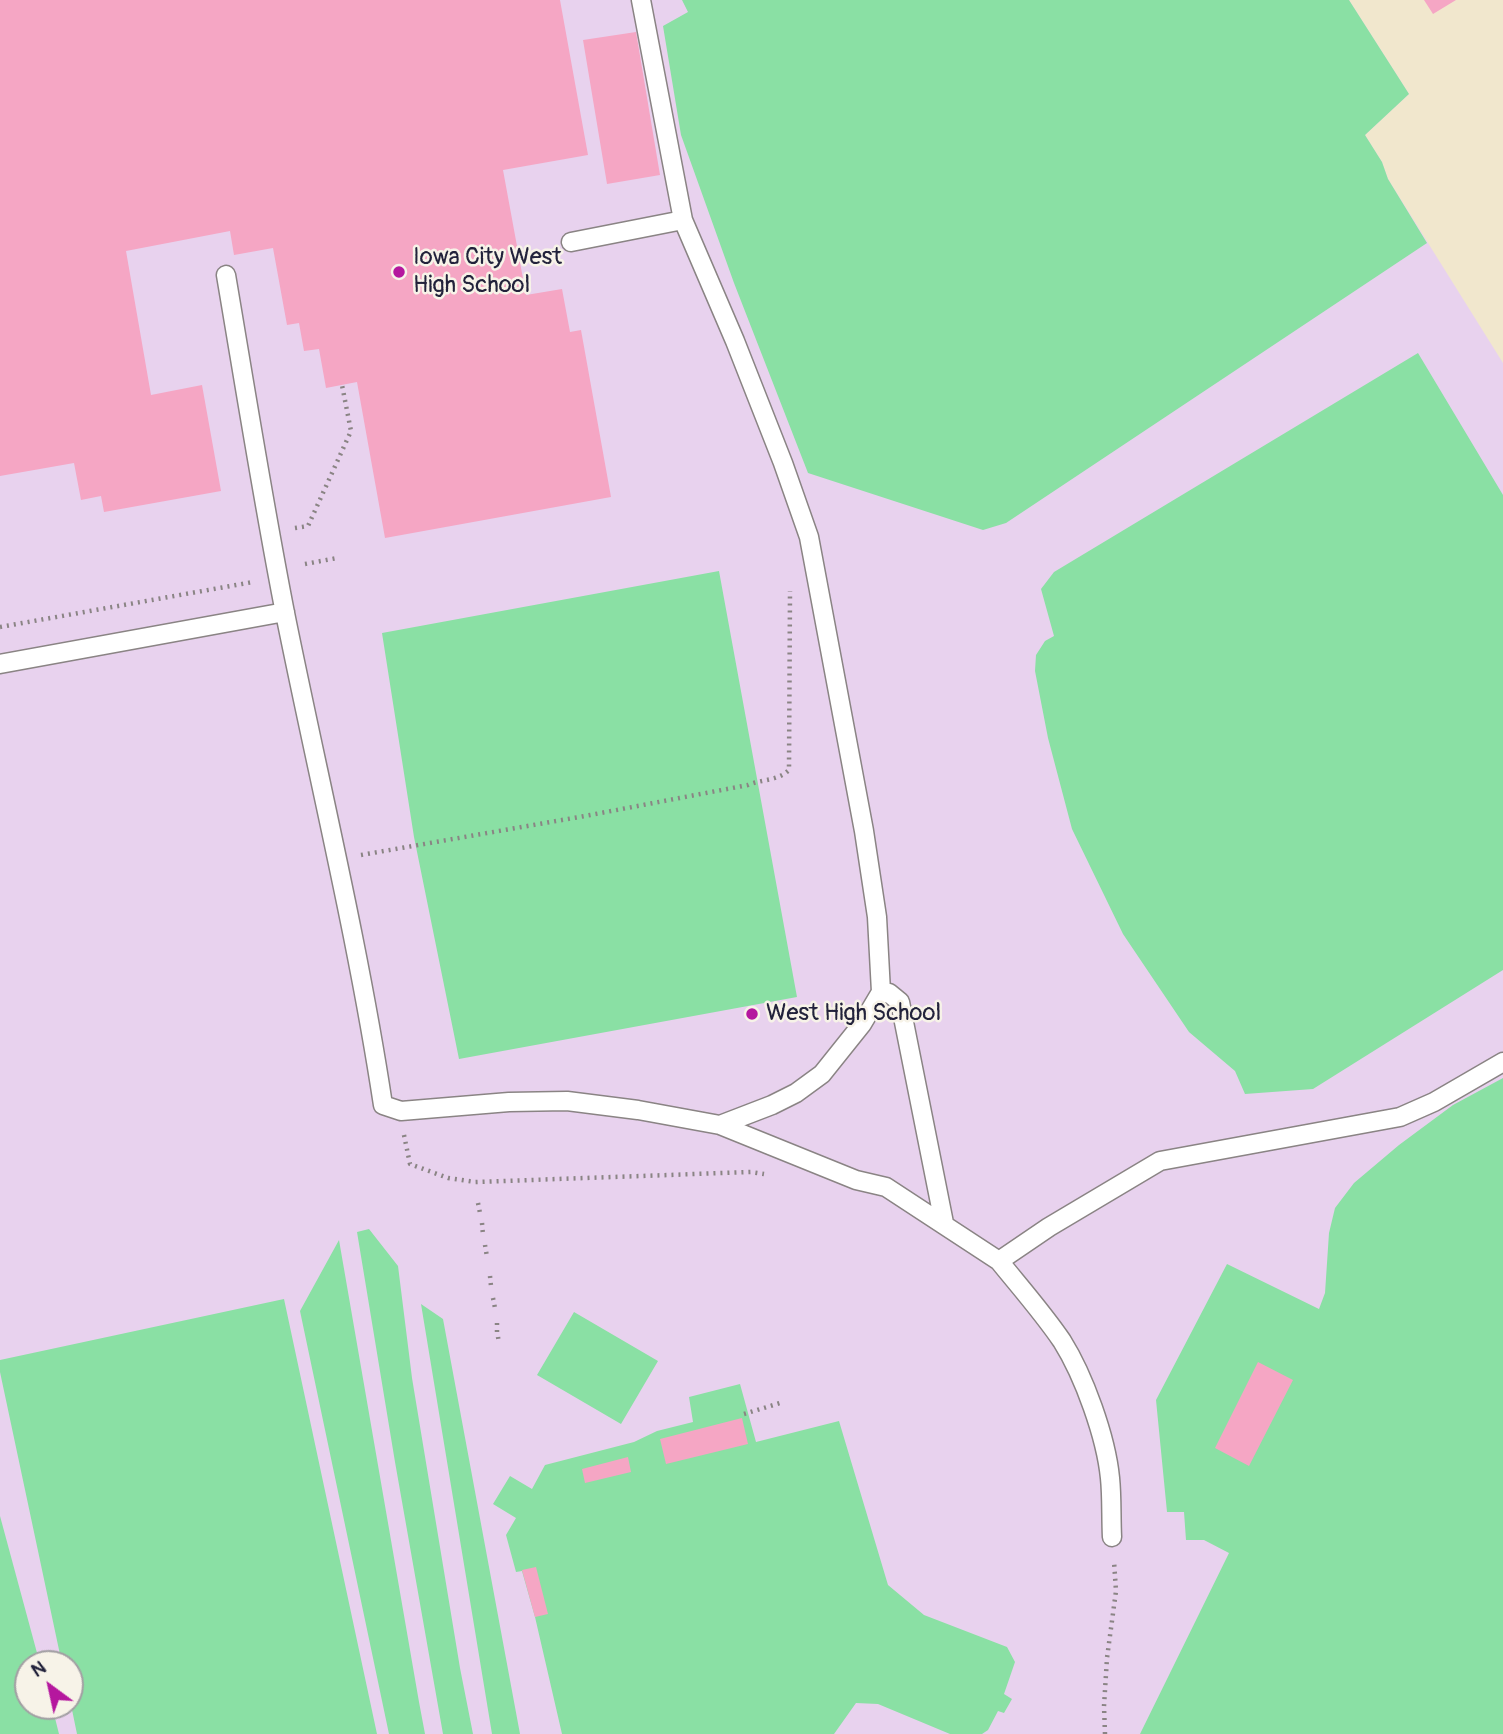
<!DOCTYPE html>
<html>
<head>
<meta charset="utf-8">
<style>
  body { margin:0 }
  #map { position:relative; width:1503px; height:1734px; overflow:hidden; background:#f1e7cd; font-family:Pangolin,sans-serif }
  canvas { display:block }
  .north { position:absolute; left:14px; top:1650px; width:70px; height:70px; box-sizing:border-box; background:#f7f3e8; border:2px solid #a29fa3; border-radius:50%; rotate:327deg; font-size:19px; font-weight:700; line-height:28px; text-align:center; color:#22223b }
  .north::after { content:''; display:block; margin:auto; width:24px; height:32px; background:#b5179e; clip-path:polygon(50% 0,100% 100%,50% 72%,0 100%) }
</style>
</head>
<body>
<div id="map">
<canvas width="1503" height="1734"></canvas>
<div class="north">N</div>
</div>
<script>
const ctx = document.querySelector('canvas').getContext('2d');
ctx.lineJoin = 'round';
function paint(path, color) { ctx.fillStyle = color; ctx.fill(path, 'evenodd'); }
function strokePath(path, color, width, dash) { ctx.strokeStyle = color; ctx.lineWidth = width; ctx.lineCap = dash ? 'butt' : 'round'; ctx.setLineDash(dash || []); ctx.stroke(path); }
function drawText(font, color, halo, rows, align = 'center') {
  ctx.font = font + ' Pangolin,sans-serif'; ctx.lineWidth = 5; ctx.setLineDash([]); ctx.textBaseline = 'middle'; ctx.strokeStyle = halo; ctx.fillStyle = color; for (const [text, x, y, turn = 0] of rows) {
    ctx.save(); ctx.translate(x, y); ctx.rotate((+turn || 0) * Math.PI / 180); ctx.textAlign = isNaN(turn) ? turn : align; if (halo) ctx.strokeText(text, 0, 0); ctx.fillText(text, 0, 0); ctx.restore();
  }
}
paint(new Path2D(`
  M0,0h1349l60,94 -44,41 17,27 6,17 115,184v1371h-1503zM28,1664h42v42h-42z`), '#e8d2ee');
paint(new Path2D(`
  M682,0h667l60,94 -44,41 17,27 6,17 39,64 -421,280 -23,7 -175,-57 -74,-190 -53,-148 -18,-109 25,-14z
  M1418,353l85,142v475l-190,119 -68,5 -10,-23 -46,-39 -66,-98 -51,-105 -24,-91 -13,-67 1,-16 9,-14 9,-5 -13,-47 13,-17z
  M719,571l78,426 -338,62 -45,-222 -32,-204z
  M1503,1078v656h-363l89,-181 -25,-13h-18l-2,-28h-17l-11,-112 71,-136 92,45 6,-16 4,-60 6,-25 19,-25 45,-38 54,-40z
  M369,1229l29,37 14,112 48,290 13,66h-30l-48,-272 -38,-230z
  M339,1240l80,462 6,32h-36l-89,-423z
  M284,1299l93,435h-300l-7,-34v-36h-8l-62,-292v-12z
  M421,1304l22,15 77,415h-28z
  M574,1312l84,49 -37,63 -84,-49z
  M740,1384l16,58 83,-21 49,164 36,30 83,32 8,15 -11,32 8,5 -8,14 -6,-2 -10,19 -6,4h-32l-72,-30 -22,-1 -22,31h-272l-27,-117 -13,-46 -6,1 -10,-37 10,-17 -23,-14 17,-28 22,13 13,-24 89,-23 23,-11 36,-9 -4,-25z
  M0,1516l40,148h-12v42h24l7,28h-59z`), '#8ae0a4');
paint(new Path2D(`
  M0,0h560l28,155 -85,15 23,125 36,-6 8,43 11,-2 30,167 -226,41 -28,-156 -31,6 -7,-39 -15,2 -5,-28 -12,2 -14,-77 -39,7 -4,-24 -104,20 25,144 51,-10 19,106 -117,21 -3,-16 -20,4 -7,-37 -74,13z
  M1424,0h32l-23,14z
  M636,32l24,143 -53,9 -24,-144z
  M1258,1362l35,18 -44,86 -34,-18z
  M742,1418l6,26 -82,20 -6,-25z
  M628,1457l3,15 -46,11 -3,-14z
  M536,1567l12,47 -13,3 -13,-47z`), '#f5a6c4');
const service = new Path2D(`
  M641,0l42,220 52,121 48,122 26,74 55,294 13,86 4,75 -19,32 -40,50 -26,19 -24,12 -52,20
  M571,242l112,-22
  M226,275c19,112 37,226 59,338 33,164 73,327 98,492l18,6 108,-9 58,-1 71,9 82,15 136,55 30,7 113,74 50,-34 111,-66 240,-44 34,-15 69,-40
  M0,664l285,-52
  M881,992l8,1 11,9 44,221
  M999,1261c21,26 44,52 63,80 22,35 44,96 48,137 2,19 1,39 2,59`);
strokePath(service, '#8a8484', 21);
strokePath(new Path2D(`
  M295,528l13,-2 43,-95 -9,-46
  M305,564l32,-6
  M0,627l253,-45
  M361,855l224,-39 163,-31c14,-6 30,-4 41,-15l1,-179
  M404,1135l6,29 38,14 27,4 276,-10 13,2
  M478,1203l2,10
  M482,1223l1,12
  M485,1245l2,12
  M490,1276l1,10
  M493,1298l2,10
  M497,1323v9
  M498,1337l1,6
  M744,1414l36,-11
  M1105,1734l-1,-28 3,-48 9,-67 -2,-30`), '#8a8484', 4.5, [2, 5]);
strokePath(service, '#fff', 18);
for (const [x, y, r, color] of [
  [399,272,7,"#b5179e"],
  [752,1014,7,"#b5179e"]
]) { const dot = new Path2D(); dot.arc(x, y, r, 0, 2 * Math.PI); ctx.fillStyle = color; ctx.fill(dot); strokePath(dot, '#f7f3e8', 2.5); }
drawText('24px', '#22223b', '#f7f3e8', [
  ["Iowa City West",413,258],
  ["High School",413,286],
  ["West High School",766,1014]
], 'left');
</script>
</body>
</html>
